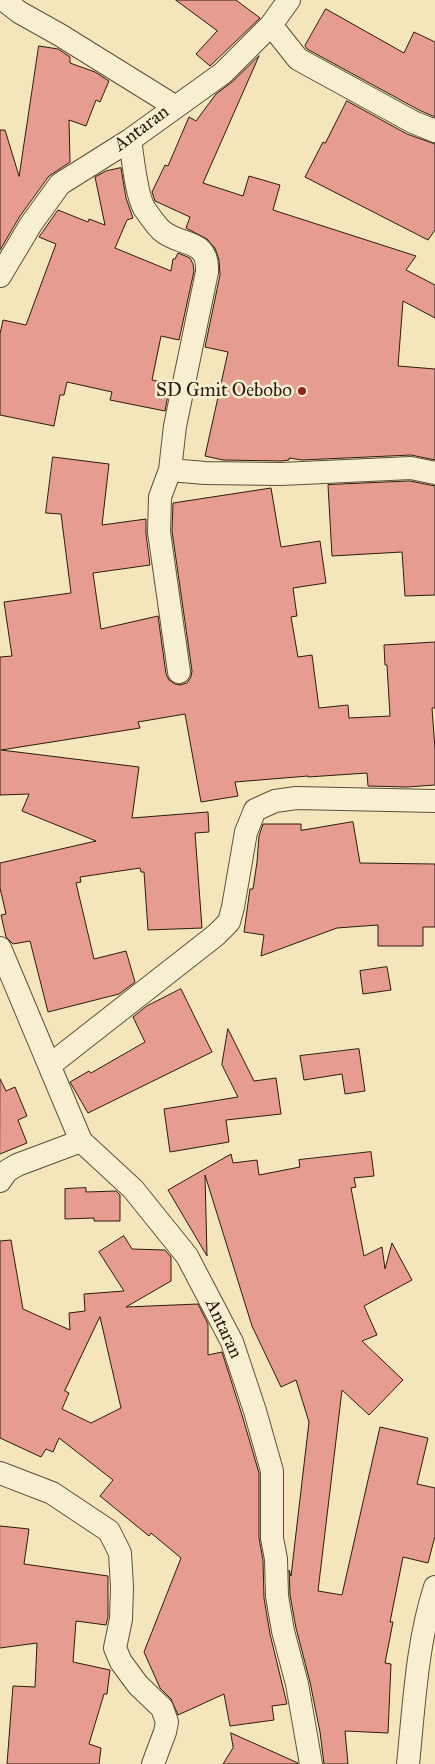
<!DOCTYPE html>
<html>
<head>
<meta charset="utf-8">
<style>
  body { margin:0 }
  canvas { display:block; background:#f4e6ba }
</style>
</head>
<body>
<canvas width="435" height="1764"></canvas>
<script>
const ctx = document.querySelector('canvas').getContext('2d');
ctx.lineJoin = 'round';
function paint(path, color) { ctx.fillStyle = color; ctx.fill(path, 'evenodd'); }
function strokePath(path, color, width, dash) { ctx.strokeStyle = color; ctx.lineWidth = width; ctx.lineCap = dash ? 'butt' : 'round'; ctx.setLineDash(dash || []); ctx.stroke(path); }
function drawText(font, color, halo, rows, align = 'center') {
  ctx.font = font + ' "IM FELL Great Primer",serif'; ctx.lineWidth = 5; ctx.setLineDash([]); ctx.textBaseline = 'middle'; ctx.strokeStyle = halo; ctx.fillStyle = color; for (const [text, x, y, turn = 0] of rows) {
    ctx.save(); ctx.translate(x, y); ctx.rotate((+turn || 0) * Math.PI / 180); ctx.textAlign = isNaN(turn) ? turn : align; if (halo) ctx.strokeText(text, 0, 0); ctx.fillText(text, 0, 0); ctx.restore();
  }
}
const building = new Path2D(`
  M176,0h60l24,18 -50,48 -14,-12 21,-23z
  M326,9l78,44 10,-21 21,10v75l-16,-7 -112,-61 -2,-3z
  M39,46l19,3 12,8v6l25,9 14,9 -9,21 -4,-2 -10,26 -17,-6 1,42 -21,14 -29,40 -20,34v-120h5l14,46z
  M259,56l-56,127 40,13 6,-20 31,9 -7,25 143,46 -10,14 29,15v33l-32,-17 -5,65 37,3v91l-24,-5 -109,5 -13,-2v2l-8,1 -58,-1 -18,-4 23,-104 -23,-5 15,-72 -1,-15 -4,-12 -8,-9 -21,-11 4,-11 -35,-16 -3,-9 13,-27 3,1 21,-49 7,4 20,-27 16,-12z
  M347,101l60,33 28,10v86l-7,10 -123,-63 18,-35 2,1z
  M121,168l5,30 7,20 -6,2 -12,28 56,23 2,-12h2l3,-6 12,5 3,6 1,7 -15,69 -18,-4 -9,44 18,4 -5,27 -55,-11 2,-8 -45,-10 -3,13h-4l-6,31 -54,-11v-81l3,-14 23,5 30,-81 -17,-7 19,-27 30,12 1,-3 16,6 -10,-48 11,-6z
  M53,457l56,7 -7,61 44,-6v15l4,31 -57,8 8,56 57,-13 8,58 3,6 6,4 5,1 7,-2 4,-6 1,-6 -20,-140 1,-28 98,-15 10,59 39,-6 6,42 -33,5 4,28 -6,1 7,40 14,-2 7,53 29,-3 1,13 41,-2 -3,-51h-2l-1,-20 51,-3v66h-3l3,41v36l-28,2 -39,-1 -1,-13 -59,4v-1l-73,6 3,14 -37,6 -16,-88 -47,8 2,6 -139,22 138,17 -7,51 76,-6 1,20 -14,1 7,95 -54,2 -4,-58h-3l-1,-4 -60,9 1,5 -5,1 18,76 32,-8 9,31 -16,12 -71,18 -18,-71 -17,3 -7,-7 -5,-22 5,-1 -6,-26v-25l96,-22 -74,-30 7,-17 -29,1v-138l12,-1 -8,-54 67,-9 -10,-79 -15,-1z
  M410,481l25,5v109l-30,1 -3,-44 -70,4 -4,-71z
  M353,822l7,41 75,1v63h-12v19h-45v-21l-41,3 -76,28 3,-21 -20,-3 6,-43h3l4,-27 2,-26 4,-12h38v6z
  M387,967l4,23 -28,4 -3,-23z
  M181,989l31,63 -124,61 -18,-31 19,-11 2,2 54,-31 -12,-25 14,-11z
  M228,1029l26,52 22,-3 5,36 -55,6 3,22 -59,10 -6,-43 74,-12 -16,-32z
  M359,1049l6,42 -20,3 -3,-20 -38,6 -4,-24z
  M0,1079l6,12 9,-4 12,29 -9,4 9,23 -27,11z
  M371,1152l3,24 -20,2 2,9 -5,1 13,68 18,-9 3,22 7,-26 20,37 -48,26 13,29 -15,6 41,39 -34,35 -27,-25 -24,201 24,4 38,-168 48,11 -11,46 18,4v48l-7,27 -25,-6 -13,65h3l-8,41 6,1 -3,69 -43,-2 3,33h-24l-4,-32 -10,-50 -14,-54 -6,-33 -1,-25 2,6 18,-154 -13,-42 -15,7 -29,-61 -47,-151 2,81 -39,-66 63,-36 2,9 24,-3 2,15 41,-8 -1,-7z
  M86,1188v4l30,-1 4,4v26h-26v-3l-29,1v-30z
  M124,1236l8,13 33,1 6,7v24l-45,26 72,-3 10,20v31l14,-3 20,63 17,58v65l4,22 1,38 6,36 17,70 -15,2 2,14 -44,6 -6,-32 -46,21 -7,-16 -11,-11 -16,-36 37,-94 -30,-25 -2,3 -49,-40 13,-16 -54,-42 -6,14 -7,-3 -5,8 -41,-19v-197l11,-1 12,69 47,21 -1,-17 16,-2 -1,-17 40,-3 -25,-39zM100,1317l21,91 -30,15 -29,-14 7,-16 -4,-2z
  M0,1526l29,3 -5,35 84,12v41l-2,8 -30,-4 -3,41 37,8 -3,24h-3l-15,50 12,4 -2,16h-92l6,-78 22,1 2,-44 -37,5z
  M231,1733l67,30v1h-75l10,-16z`);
paint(building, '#e69d8f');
strokePath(building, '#2c1b10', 1);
const minor = new Path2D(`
  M4,0l15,12 41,23 116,72
  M271,25l27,34 115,63 22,9
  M130,140c3,18 6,54 14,68 5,7 11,16 17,22 18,17 48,7 46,42l-32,154 -5,44 35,3 76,1 130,-6 24,5
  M0,276l31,-52 29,-40 70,-44 93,-67 48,-48 18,-25
  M170,470l-10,27 -1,35 20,140
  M0,948l81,193 52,48 54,67 45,86 23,69 17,60v67l4,21 1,37 6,35 14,53 14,80
  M50,1065l166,-130 13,-13 4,-15 13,-75 9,-22 20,-9 21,-3 139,3
  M0,1181l7,-10 10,-6 64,-24
  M0,1473l52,20 57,38 11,22 2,34 -1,32 -6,29 6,14 17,23 24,23 5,14 -2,10 -12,32
  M408,1764c6,-58 9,-122 27,-177`);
strokePath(minor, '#5e4e3a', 24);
strokePath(minor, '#f8efd2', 22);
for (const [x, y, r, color] of [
  [302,391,5,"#8f2418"]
]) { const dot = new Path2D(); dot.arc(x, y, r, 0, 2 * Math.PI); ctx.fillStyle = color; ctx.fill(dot); strokePath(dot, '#f8efd2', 2); }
drawText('19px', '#2c1b10', '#f8efd2', [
  ["Antaran",142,129,-37],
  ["Antaran",223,1329,65]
]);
drawText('19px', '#2c1b10', '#f8efd2', [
  ["SD Gmit Oebobo",292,391]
], 'right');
</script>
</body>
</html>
